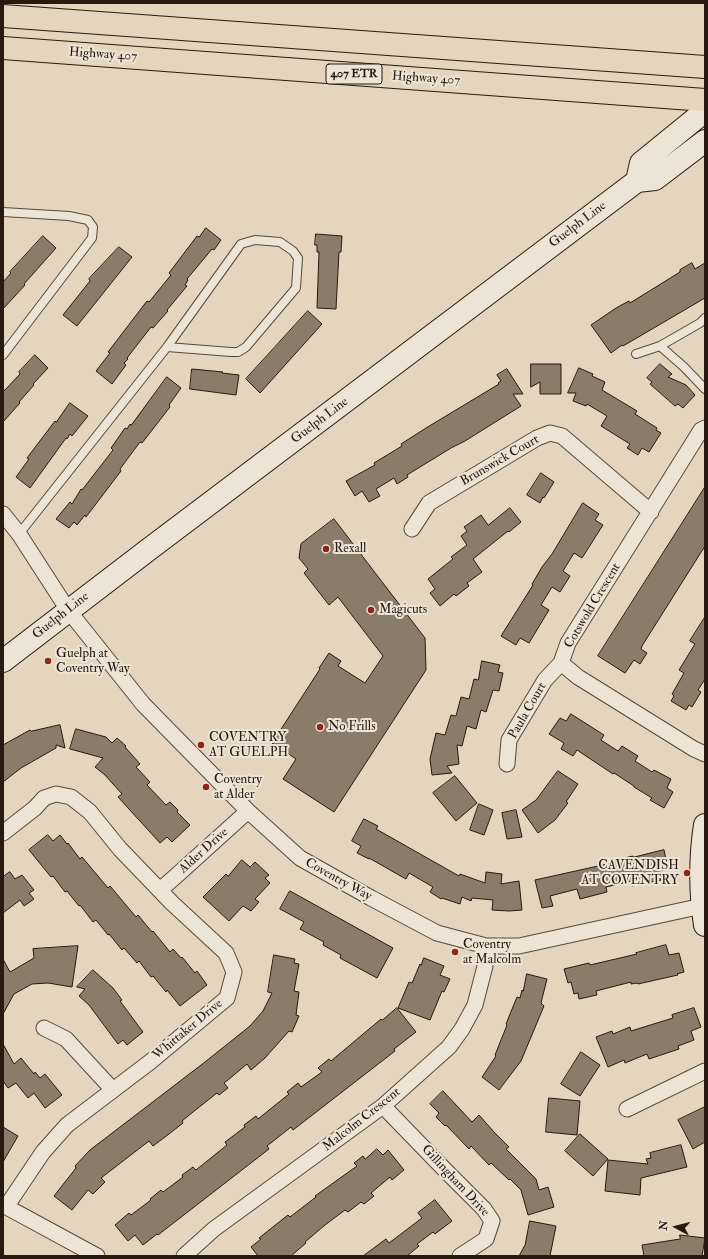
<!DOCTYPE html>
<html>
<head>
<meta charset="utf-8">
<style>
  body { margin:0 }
  #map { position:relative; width:708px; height:1259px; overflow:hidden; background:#e5d5be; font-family:"IM FELL Double Pica",serif }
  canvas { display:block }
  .frame { position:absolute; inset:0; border:4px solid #281911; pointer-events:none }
  .north { position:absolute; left:656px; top:1207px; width:40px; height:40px; -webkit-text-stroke:3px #eee4d5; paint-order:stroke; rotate:277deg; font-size:11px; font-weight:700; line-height:16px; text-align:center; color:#281911 }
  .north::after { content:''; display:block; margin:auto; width:14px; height:18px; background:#281911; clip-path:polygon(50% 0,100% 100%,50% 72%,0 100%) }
</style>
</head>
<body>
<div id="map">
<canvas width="708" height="1259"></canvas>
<div class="frame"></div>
<div class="north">N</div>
</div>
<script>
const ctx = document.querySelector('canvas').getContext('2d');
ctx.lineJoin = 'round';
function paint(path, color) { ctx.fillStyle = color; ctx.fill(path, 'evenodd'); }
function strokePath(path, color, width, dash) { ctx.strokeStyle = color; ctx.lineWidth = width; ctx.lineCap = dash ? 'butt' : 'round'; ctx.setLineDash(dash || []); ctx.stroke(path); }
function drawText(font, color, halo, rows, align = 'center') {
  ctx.font = font + ' "IM FELL Double Pica",serif'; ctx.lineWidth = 4; ctx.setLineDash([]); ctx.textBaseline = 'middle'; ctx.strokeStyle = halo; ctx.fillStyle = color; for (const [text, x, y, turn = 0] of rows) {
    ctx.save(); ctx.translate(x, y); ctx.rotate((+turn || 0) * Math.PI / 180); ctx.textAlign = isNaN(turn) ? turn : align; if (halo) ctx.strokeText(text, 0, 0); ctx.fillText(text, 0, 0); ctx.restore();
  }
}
const building = new Path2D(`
  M206,228l15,12 -7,10 -2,-1 -25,30 1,1 -3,5 2,1 -20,24 1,1 -15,17 -2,-1 -24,31 1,1 -4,4 2,2 -14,19 -16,-13 14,-18 -2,-1 39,-51 2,1 22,-27 -2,-2 28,-37 2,1z
  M316,234l26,2 -1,16h-2l-3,57 -19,-1 2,-56h-2v-7h-2z
  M43,236l13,12 -32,36 1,1 -22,24v-27l8,-9 -1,-1z
  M119,247l13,10 -55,69 -14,-11 27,-34 -1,-2z
  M692,263l3,6 10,-6v35l-82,48 -1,-1 -11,8 -20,-28 25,-17 13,-7 1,2 50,-31v-2z
  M308,311l14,13 -62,69 -14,-14z
  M35,355l13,13 -15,16 1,1 -15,17 1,1 -17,19v-30l17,-18 -1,-2z
  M531,364h30v30h-21v-12l-9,5z
  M660,364l12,10 -4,3 18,8 9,10 -12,13 -5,-4 -3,2 -25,-22 2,-2 -5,-4z
  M579,368l14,6 -1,2 13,6 -3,8 35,21 -2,3 22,14 -1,2 5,3 -12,19 -7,-4 -4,7 -11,-7 3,-4 -29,-18 6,-10 -20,-12 -1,2 -13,-5 3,-8h-8z
  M192,369l31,3 -1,1 17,2 -3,20 -46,-6z
  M507,369l16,25h-10l8,12 -56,35 -14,7 -44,27 1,2 -11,7 -3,-6 -18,11 4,7 -11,6 -7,-11 -7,5 -9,-15 29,-16 -1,-2 28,-17 -1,-2 25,-16 73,-44 -1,-1 3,-2 -4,-6z
  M167,377l14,11 -12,17 1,2 -28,36 -2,-1 -20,27 1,2 -35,46 -1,-2 -8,10 -3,-3 -5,6 -13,-9 14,-17 2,2 9,-15 1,1 31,-40 -2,-2 14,-20 2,1 3,-5 1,1z
  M70,403l18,13 -16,20 -2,-2 -3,5 -1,-1 -36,50 -14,-11 13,-18 -2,-1 28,-37 1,1z
  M541,473l13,9 -10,16 -1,-1 -3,6 -13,-8z
  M705,487v59l-63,100 -1,3 6,4 -7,11 -6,-4 -9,13 -27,-17z
  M583,503l16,11 -4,6 8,5 -21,33 -8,-5 -11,18 7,5 -10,16 -8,-5 -11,18 8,5 -20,33 -9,-5 -4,7 -15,-9 32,-51 -1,-1 10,-17 10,-13z
  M510,508l11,14 -12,10 -1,-1 -35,28 9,13 -15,11 2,3 -13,10 -2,-2 -14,12 -10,-13 5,-4 -7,-10 25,-20 -2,-2 16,-12 -6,-9 6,-5 -3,-4 17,-12 7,10z
  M334,519l91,119 1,32 -92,142 -51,-33 13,-20 -24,-16 48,-74 -1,-1 10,-15 12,8 -3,5 27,17 18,-27 -45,-59 -9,8 -25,-32 4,-4 -9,-11 2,-14z
  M705,617v62l-7,11 3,2 -9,15 -3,-2 -3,5 -15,-9 3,-5 -2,-2 12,-21 -5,-3 16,-26 -5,-3z
  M482,661l18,4 -2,7 5,1 -4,18 -6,-1 -7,22 -5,-2 -5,19 -9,-3 -5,20 -5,-1 2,19 -12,2 5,7 -20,2 -2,-16 6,-26 9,2 6,-20 5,1 5,-19 8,2 5,-20 4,1z
  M571,714l33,21 -3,5 17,11 4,-5 16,10 -3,5 17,11 2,-2 17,9 -4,9 6,4 -9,16 -14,-8 2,-2 -18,-11v-1l-20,-13 -1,1 -36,-24 -4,6 -12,-7 3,-6 -15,-9 11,-16 6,3z
  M60,725l5,23 -9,-3v3l-35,20 -18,14v-37l27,-15 1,1z
  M76,729l30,8 6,6 5,-5 9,8 -1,1 15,17 -4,3 14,15 -3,3 19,20 4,-3 8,8 -1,2 13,13 -18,17 -5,-5 -7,6 -42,-46 4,-3 -17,-19 -10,-8 8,-9 -33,-9z
  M558,771l20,13 -12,18 2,1 -13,17 -17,13 -16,-23 14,-10z
  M455,776l22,27 -21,18 -23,-28z
  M479,804l14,6 -9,25 -14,-5z
  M516,810l6,27 -15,2 -5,-26z
  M364,819l14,7 -2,3 83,47 1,-2 25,9 1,-11 16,2 -1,10 18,-3 3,29 -13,1 -17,-1 1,-10 -21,-2 -1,3 -9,-4 -2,7 -18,-6 -1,1 -11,-7 3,-5 -24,-14 -3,6 -37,-21v1l-12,-6 4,-7 -9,-5z
  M48,835l5,6 7,-6 7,9 1,-1 12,16 2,-2 26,31 2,-2 26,31 2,-2 14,17 1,-1 17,21 3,-3 8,9 1,-1 13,16 2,-2 10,14 -27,21 -13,-16 -1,2 -13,-16 -2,1 -12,-16 -2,2 -13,-15 -2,2 -13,-16 -1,1 -12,-15 -3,2 -13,-17 -1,1 -12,-15 -2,1 -12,-16 -2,1 -22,-27z
  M664,850l4,19 -8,2 1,9 -29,6 -1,-5 -25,6 1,5 -27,7 -3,-10 -27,7 3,10 -11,2 -7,-28 81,-18 -1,-2 18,-4v1z
  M242,860l8,7 5,-5 14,13 -4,3 5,5 -15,16 4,3 -8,9 -8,-5 -14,15 -26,-24 23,-23 2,2z
  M10,872l5,7 7,-4 12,15 -5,3 5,6 -10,7 -4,-6 -17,13v-36z
  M290,891l103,57 -16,30 -37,-20 1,-3 -18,-10 1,-3 -24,-13 4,-7 -24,-13z
  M666,945l3,10 10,-2 5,19 -7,2 1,1 -40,9 -1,-1 -6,1v-2l-35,9 1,4 -18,4 -1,-6 -4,1 -3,-12 -3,1 -4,-14 25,-6 1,2 47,-11 -1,-1z
  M78,946l-6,41 -24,-4 -16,1 -18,10 -11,20v-55l7,13 24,-14 -1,-9z
  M274,955l21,4 -1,4 5,1 -5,27 5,1 -3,23 3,1 -7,16 -3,-1 -24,27 -14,12 -4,-6 -19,16 -4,3 4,5 -9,7 -2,-2 -24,19 -11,9 1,2 -14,11 -16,12 -4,-5 -48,37 4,4 -12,12 -5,-4 -16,20 -18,-14 22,-28 -1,-2 15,-16 115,-88 45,-36 13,-15 9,-18 -4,-1z
  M424,958l20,8 -4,9 10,4 -6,13 -2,-1 -12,29 -32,-12 11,-26 3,1 8,-19 1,1z
  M93,970l20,18 9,12 -2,1 23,31 -16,13 -4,-5 -5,4 -29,-39 -10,-9 6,-7 -8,-2z
  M527,974l20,5 -6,24 3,3 -23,55 -22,29 -17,-13 14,-21 -1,-1 12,-30 -1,-1 11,-27 3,1 2,-8 1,1z
  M397,1008l19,24 -22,17 1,2 -102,79 -2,-3 -24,19 2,3 -111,86 -1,-1 -14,11 -8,-10 -7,6 -13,-16 14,-12 2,2 20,-15 -1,-1 11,-9 2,2 20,-15 -1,-2 11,-8 3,3 31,-25 -2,-3 20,-15 -1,-2 12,-9 2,3 31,-25 -2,-2 11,-9 3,4 21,-15 -4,-4 11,-9 2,2 50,-42 1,1z
  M694,1008l7,19 -10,4 3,9 -16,6 1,3 -30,10 -2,-5 -22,9 -1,-3 -16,7 -12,-30 16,-6 1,3 17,-7 1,4 42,-13 -1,-3z
  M3,1044l11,20 7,-6 13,16 1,-2 5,6 5,-4 17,21 -17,13 -11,-15 -6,5 -12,-15 -8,5 -5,-7z
  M581,1052l19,13 -20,31 -19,-12z
  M443,1091l29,31 7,-7 15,17 15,15 -3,2 30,30 3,11 9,-3 6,20 -26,8 -7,-25 -11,-11 -1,1 -18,-17 -2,2 -18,-19 -2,3 -23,-24 -1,1 -9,-9 3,-4 -9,-9z
  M549,1098l31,3 -3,34 -31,-3z
  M705,1107v35l-12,7 -15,-29z
  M3,1127l15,9 -15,26z
  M580,1134l28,25 -15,17 -28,-25z
  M681,1145l6,22 -46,11 -1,17 -35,-4 3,-31 40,4 -2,-5 5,-1 -1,-5z
  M377,1149l6,6 5,-5 16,20 -12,10 -2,-3 -19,16 3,3 -10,8 -3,-2 -13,10 -3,-2 -20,15 -20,17 1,1 -15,13h-33l-7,-9 10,-8 -2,-1 29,-23 2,2 26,-20 -1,-1 42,-30 -3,-3 9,-7 2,3z
  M435,1200l17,21 -17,13 -2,-2 -16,12 2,2 -12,10h-44l23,-17 3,4 33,-25 -4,-5z
  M530,1221l26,5 -6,30h-31l6,-11z
  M680,1235l25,3 -3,18h-58l-2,-11 38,-6z`);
paint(building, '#8a7b6b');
strokePath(building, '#281911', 1);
const lane = new Path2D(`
  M3,212l66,4 19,4 5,7 -1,11 -89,117
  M660,346l24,21 21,22
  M636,354l24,-8 40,-23 5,-5
  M19,534l148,-187 74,-103 14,-4 25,2 13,9 5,7 -2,30 -50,59 -8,5h-7l-64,-5`);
const street = new Path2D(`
  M705,428l-4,2 -133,213 -7,20 17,14 116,72 11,5
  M3,514l16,20 49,76 75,94 105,107 52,47 71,40 66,35 49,13h33l183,-40
  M412,529l17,-26 108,-65 13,-5 12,3 89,76
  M507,764l2,-24 36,-60 16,-17
  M3,833l32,-25 9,-10 12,-4 15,3 19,15 30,37 52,54 54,50 8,19 -7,26 -77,64 -83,63 -24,27 -37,55
  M160,890l16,-14 72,-65
  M44,1028l22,11 47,51
  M383,1106l64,66 37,37 8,12 -6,18 -26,17
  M627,1109l78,-38
  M3,1205l94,51
  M184,1256l30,-27 169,-123 66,-59 13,-18 13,-24 10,-39 1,-20`);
const secondary = new Path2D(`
  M637,181l4,-18 64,-52
  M3,661l145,-111 489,-369 18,-2 50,-38
  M705,825c-5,31 -5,69 0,100`);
const highway = new Path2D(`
  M3,16l702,51
  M3,48l702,52`);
strokePath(lane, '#57483c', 10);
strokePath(street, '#57483c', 17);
strokePath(secondary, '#281911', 24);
strokePath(highway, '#281911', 24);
strokePath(lane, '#eee4d5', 8);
strokePath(street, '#eee4d5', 15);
strokePath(secondary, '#eee4d5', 22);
strokePath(highway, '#e5d5be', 22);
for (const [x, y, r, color] of [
  [326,549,4,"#8f2418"],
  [371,610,4,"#8f2418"],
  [48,661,4,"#8f2418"],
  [320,727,4,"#8f2418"],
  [201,745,4,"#8f2418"],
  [206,787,4,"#8f2418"],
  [687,873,4,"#8f2418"],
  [455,952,4,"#8f2418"]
]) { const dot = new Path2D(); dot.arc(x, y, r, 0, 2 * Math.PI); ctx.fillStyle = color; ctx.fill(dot); strokePath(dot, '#eee4d5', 1.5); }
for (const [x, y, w] of [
  [354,74,56]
]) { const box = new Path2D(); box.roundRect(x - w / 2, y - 10, w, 20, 3); ctx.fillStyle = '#eee4d5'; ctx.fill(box); strokePath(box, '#281911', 1); }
drawText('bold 12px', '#281911', null, [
  ["407 ETR",354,74]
]);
drawText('13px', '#281911', '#eee4d5', [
  ["Highway 407",103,55,4],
  ["Highway 407",426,79,4],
  ["Guelph Line",578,225,-37],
  ["Guelph Line",320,421,-37],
  ["Brunswick Court",500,461,-30],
  ["Cotswold Crescent",593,606,-59],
  ["Guelph Line",61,616,-38],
  ["Paula Court",528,711,-60],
  ["Alder Drive",204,851,-42],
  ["Coventry Way",338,880,29],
  ["Whittaker Drive",188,1030,-40],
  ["Malcolm Crescent",362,1120,-38],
  ["Gillingham Drive",455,1181,47]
]);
drawText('13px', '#281911', '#eee4d5', [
  ["Rexall",334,549],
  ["Magicuts",379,610],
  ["Guelph at",56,654],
  ["Coventry Way",56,669],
  ["No Frills",328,727],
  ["COVENTRY",209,738],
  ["AT GUELPH",209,753],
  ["Coventry",214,780],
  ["at Alder",214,795],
  ["CAVENDISH",679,866,"right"],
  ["AT COVENTRY",679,881,"right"],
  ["Coventry",463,945],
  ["at Malcolm",463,960]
], 'left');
</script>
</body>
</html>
